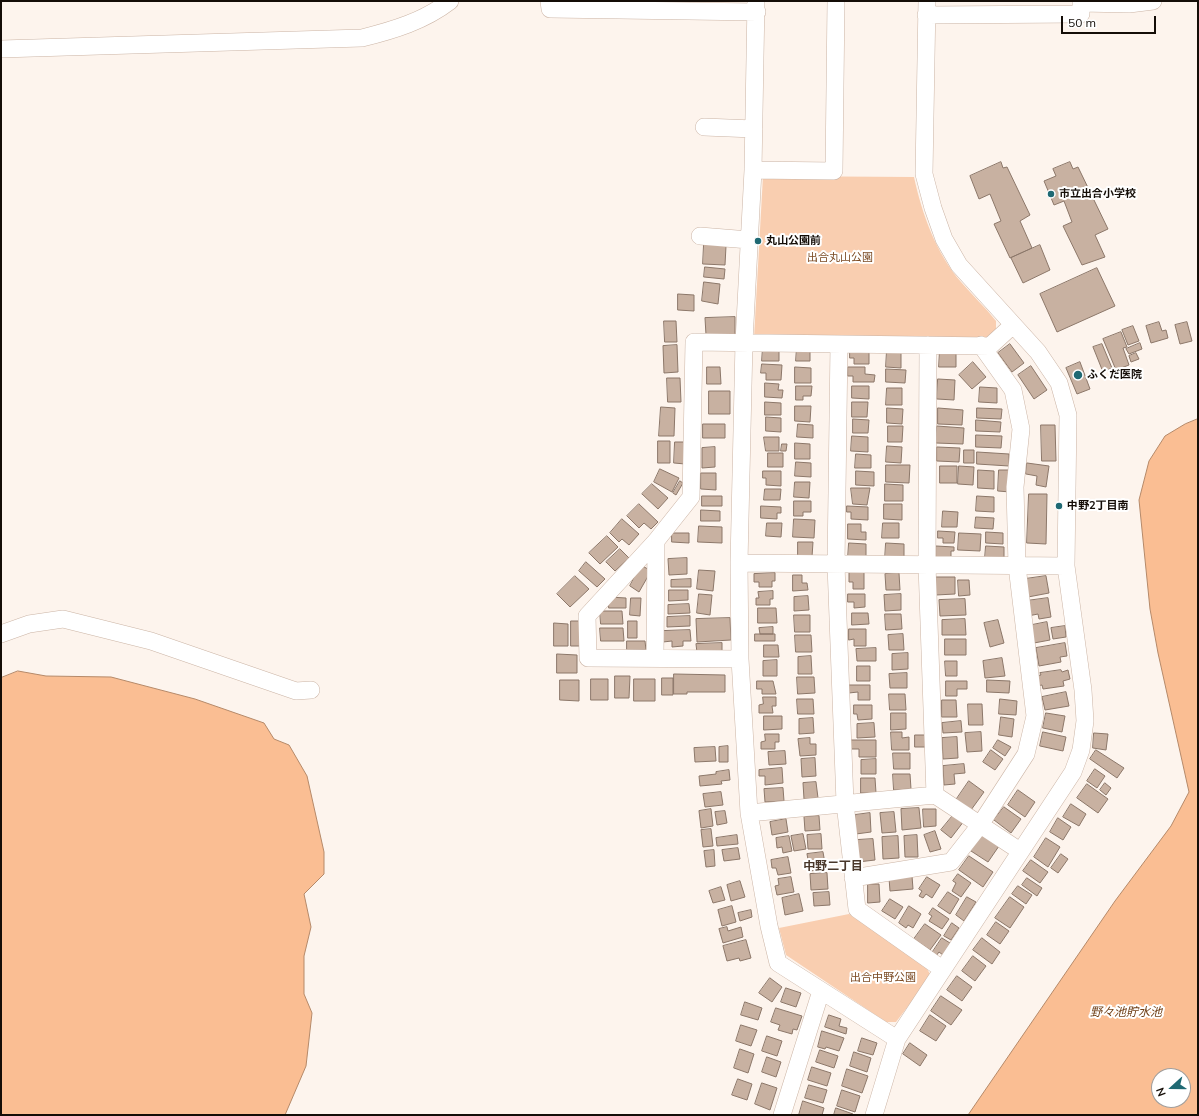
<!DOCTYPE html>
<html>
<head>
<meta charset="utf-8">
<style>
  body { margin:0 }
  #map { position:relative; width:1199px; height:1116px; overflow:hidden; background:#fdf4ed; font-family:Mulish,sans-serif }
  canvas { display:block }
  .frame { position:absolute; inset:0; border:2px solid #140d07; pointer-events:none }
  .north { position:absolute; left:1151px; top:1068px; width:40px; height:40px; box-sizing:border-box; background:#fff; border:1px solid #a19e9c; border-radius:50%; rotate:249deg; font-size:11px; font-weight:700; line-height:16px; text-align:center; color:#140d07 }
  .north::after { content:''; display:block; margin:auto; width:14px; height:18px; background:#1f6973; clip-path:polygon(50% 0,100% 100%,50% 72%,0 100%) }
  .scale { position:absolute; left:1061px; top:16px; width:95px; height:18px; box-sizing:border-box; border:2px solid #140d07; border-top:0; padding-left:5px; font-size:12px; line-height:14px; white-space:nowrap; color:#140d07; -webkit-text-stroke:3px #fff; paint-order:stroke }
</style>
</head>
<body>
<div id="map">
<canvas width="1199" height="1116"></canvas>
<div class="frame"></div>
<div class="north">N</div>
<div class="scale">50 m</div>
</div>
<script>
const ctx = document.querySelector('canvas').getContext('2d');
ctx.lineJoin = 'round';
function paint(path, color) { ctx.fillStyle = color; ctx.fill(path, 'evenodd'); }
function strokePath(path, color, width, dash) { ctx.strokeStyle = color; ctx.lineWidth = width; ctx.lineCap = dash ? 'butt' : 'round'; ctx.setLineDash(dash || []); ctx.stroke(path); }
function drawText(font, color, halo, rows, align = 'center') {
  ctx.font = font + ' Mulish,"Noto Sans JP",sans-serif'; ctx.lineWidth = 4; ctx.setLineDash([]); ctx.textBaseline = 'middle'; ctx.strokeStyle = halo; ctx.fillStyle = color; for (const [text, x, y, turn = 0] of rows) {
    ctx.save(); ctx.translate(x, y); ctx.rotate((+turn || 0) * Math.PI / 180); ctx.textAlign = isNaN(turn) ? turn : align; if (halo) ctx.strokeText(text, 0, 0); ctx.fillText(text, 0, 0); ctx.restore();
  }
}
paint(new Path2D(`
  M763,176l151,1c8,37 22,76 47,105 11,13 24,25 35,39v10l-8,9 -234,-2z
  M849,914l76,51 6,11 -35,46h-10l-100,-67 -7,-27z`), '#f9ceb0');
const water = new Path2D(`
  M1198,419v696h-230l147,-214 56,-75 18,-34 -31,-139 -8,-44 -11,-109 10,-39 16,-25 20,-12zM1159,1076h24v24h-24z
  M18,671l28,5 65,1 84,22 69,24 10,16 15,6 18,31 17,76v22l-20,20 7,33 -7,29v38l8,19 -6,53 -21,49h-284v-437z`);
paint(water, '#fabe93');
strokePath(water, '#b58969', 1);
const building = new Path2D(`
  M1001,162l2,6 4,-1 23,48 -10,6 12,27 -22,10 -16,-34 7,-3 -11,-27 -11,5 -9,-23z
  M1070,162l3,7 5,-2 30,62 -13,6 10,22 -23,8 -19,-39 9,-4 -8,-21 -10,4 -10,-24 12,-5 -3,-7z
  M704,244l22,2 -1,19 -22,-1z
  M1040,245l10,25 -27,13 -12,-25z
  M705,267l20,2 -1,10 -20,-2z
  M1097,268l18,38 -58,26 -17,-38z
  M704,282l16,2 -2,20 -16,-3z
  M678,294l16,1v16l-16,-1z
  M735,317v18h-29l-1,-17z
  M664,321h12l1,21h-12z
  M1159,322l3,9 4,-1 2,8 -17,5 -5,-17z
  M1187,322l5,19 -12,3 -5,-19z
  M1133,326l6,15 -11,4 -6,-15z
  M1121,332l6,15 -4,1 6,17 -13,5 -13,-31z
  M1140,343l2,6 -13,5 -3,-5z
  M1010,344l14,19 -12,9 -14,-19z
  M1102,344l10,24 -9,4 -10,-25z
  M677,345l1,27 -14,1 -1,-27z
  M763,347l16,1v13h-17z
  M797,347h13v14h-14z
  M850,350h19v14h-15v-6h-4z
  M887,350l14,1v17l-15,-1z
  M940,350h16v17h-17z
  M1136,353l3,6 -8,3 -2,-6z
  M973,362l13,15 -14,12 -13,-14z
  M1080,362l10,27 -13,5 -11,-26z
  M762,364l20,1 -1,15h-15v-7h-5z
  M1031,366l16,24 -13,9 -16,-24z
  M707,367h13l1,17h-14z
  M795,367l16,1v15h-16z
  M848,367h17v7l10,1 -1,7h-21v-6h-5z
  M886,369l20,1 -1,13 -19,-1z
  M667,378h13l1,24h-13z
  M938,379l17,1 -1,20 -17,-1z
  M765,383l14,1 -1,6h5l-1,8 -17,-1z
  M796,386h16l-1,10h-8v4h-7z
  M852,386h17v13l-17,-1z
  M980,387l17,1v15l-18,-1z
  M887,388h15v17h-16z
  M709,391h21v23h-21z
  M765,402l16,1v12h-16z
  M852,402h16l-1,15h-15z
  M795,406h16l-1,16 -15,-1z
  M661,407l14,1 -1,28h-15z
  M887,408l16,1 -1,15 -15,-1z
  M938,408l25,2 -1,15 -24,-1z
  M977,408l25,1 -1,10 -24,-1z
  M766,417l15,1v14l-15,-1z
  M853,419l16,1 -1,13h-15z
  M976,420l25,2 -1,10 -24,-1z
  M703,424h22v14h-22z
  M798,424l15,1v13l-16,-1z
  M1041,425h14l1,36h-14z
  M888,426h15l-1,16h-14z
  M937,426l27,2 -1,16 -27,-1z
  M976,435l26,1 -1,12 -25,-1z
  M852,436l16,1v15l-17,-1z
  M764,437h15v14h-13z
  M658,441h12v22h-12z
  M675,442h11l-1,22 -11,-1z
  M795,443l15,1v15h-15z
  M782,444h5l-1,7h-5z
  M887,446l15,1 -1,16 -15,-1z
  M715,447v20l-13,1v-20z
  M937,447l23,1 -1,14 -22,-1z
  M964,450h10v13h-10z
  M977,452l32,2v12l-32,-2z
  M768,453h15v14h-15z
  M856,454l15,1v13h-16z
  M796,462l15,1v14l-16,-1z
  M1027,463l22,3 -3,21 -10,-2 1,-9 -11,-2z
  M886,465h24l-1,18 -23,-1z
  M940,466h17v17h-17z
  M959,466l15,1 -1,18 -15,-1z
  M660,469l19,9 -7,14 -18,-10z
  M978,470l16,1v18l-16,-1z
  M999,470h12l-1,22 -12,-1z
  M763,471h18v15l-15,-1v-7h-3z
  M856,471l18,1v14l-18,-1z
  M701,473h15v17l-15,-1z
  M680,481l3,2 -7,12 -3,-2z
  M795,482h15l-1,16 -15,-1z
  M652,484l16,14 -10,11 -16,-15z
  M885,484l18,1v16h-18z
  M851,488h19l-3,17 -14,-1z
  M765,489h16l-1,11h-16z
  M1029,494h18l-1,50 -19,-1z
  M702,496h20v10h-20z
  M977,496l17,1v15l-18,-1z
  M794,501h17v11h-8v4h-9z
  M639,504l19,18 -7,7 -7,-6 -5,5 -12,-12z
  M884,504h18v16l-18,-1z
  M761,506l20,1v6h-4v6l-16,-1z
  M847,506l21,1v13l-17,-1v-7h-4z
  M701,510l19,1v10h-19z
  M943,511l15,1 -1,15h-15z
  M976,517l18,1 -1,11 -18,-1z
  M622,519l17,15 -10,11 -7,-6 -3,3 -9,-9z
  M794,519l21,1 -1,18 -21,-1z
  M767,523h15l-1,14 -15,-1z
  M883,523h16v15h-17z
  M848,524h13v8h5v8l-18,-1z
  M699,526l23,1v16l-24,-1z
  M938,531l17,1 -1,11h-11v-5h-5z
  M986,532l17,1v11l-17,-1z
  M672,533h17v10l-17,-1z
  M959,533l22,1 -1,17 -22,-1z
  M607,536l11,11 -18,17 -11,-11z
  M798,542h15l-1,15 -14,-1z
  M849,543l17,1v14h-18z
  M886,543l18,1v15h-19z
  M936,546l18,1v4h-3v7l-15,-1z
  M986,546l18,1v12l-19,-1z
  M620,549l9,9 -14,13 -9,-9z
  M687,558v16l-18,1 -1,-16z
  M586,562l19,17 -8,8 -18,-16z
  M641,565l10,6 -12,21 -9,-6z
  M699,570l16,1 -2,20 -16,-2z
  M864,572v17h-11v-7h-4v-9z
  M775,573v8h-3v6h-13v-5h-5v-8z
  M899,573l1,17h-14l-1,-16z
  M793,575h9v8h5l1,7 -15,1z
  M575,576l14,13 -19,18 -13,-13z
  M1046,576l3,17 -21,4 -3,-18z
  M936,577h19v17l-19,1z
  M691,579v8h-20v-7z
  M958,580h11l1,15 -11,1z
  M669,590h19v10l-19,1z
  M773,591v8h-3v6h-14v-7h3l-1,-6z
  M699,594l13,1 -2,20 -13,-2z
  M848,594h17v13l-11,1v-6h-6z
  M901,594v16l-16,1 -1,-16z
  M808,596l1,14 -15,1v-14z
  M609,597l17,1v10h-17z
  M631,598h10l-1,18 -10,-1z
  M1048,598l3,19 -12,2 -1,-5 -10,2 -2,-15z
  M965,599l1,16 -26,1 -1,-16z
  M689,604l1,9 -22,1v-9z
  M758,608h18l1,15h-19z
  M600,611h22l1,13h-22z
  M852,613h16l1,11 -17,1z
  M885,614h16l1,15 -16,1z
  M794,615h16v17h-15z
  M690,616v10l-23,1v-10z
  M730,618l1,22 -34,2 -1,-23z
  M965,619l1,16h-24v-15z
  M998,620l6,23 -14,4 -6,-24z
  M571,621h10v25h-10z
  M628,621h9v17h-9z
  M1047,622l3,18 -16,3 -2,-18z
  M554,623l14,1v22h-14z
  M1065,626l1,11 -13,2 -2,-11z
  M773,627v7h-13l-1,-6z
  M600,628h23l1,13h-23z
  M849,629h17v17h-12v-7l-5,1z
  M690,630l1,11h-8v5l-11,1v-6l-9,1v-11z
  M755,634h20v7h-20z
  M903,634l1,16h-15l-1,-15z
  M795,635h16l1,17h-16z
  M945,639h21v16h-21z
  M627,641h18l1,9h-19z
  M722,643v9l-25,1 -1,-9z
  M1065,643l2,13 -7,1 1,5 -22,4 -3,-18z
  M764,645h14l1,12h-15z
  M876,648v13h-19l-1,-12z
  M908,653v16l-16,1v-16z
  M557,654l20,1v18h-20z
  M811,656l1,18h-14v-17z
  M1002,658l3,18 -20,2 -2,-17z
  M777,660v16h-14v-15z
  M945,661h12v15h-11z
  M857,666h13v15h-13z
  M1061,670l1,2 6,-2 2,9 -7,2 1,5 -21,3 -1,-4 -5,1 -2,-10 6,-1 -1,-2z
  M907,673v15h-17l-1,-14z
  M674,674l51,1v17h-38v2h-13z
  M615,676h15l-1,22h-14z
  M797,677h17l1,16 -17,1z
  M662,678h11v17h-11z
  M591,679h17v21h-17z
  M634,679h21v22h-21z
  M560,680h19v21l-19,-1z
  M987,680l23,1 -1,12 -22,-1z
  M757,681h16l3,13h-14v-5h-5z
  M946,681h21v8h-10v7h-11z
  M849,685h21v15h-12v-8l-9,1z
  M1066,692l3,14 -24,4 -3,-13z
  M889,694h16l1,16h-16z
  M763,697h13v9h-4l1,7h-14v-8l4,-1z
  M797,699h16l1,15h-16z
  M1000,699l17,2 -1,14 -17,-1z
  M942,700h14l1,17h-15z
  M968,704h14l1,21h-14z
  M854,705h18v14l-14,1 -1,-6h-3z
  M891,713h15v16l-15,1z
  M1046,713l19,3 -3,16 -19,-4z
  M764,716h18v13l-18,1z
  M1001,717l13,2 -2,18 -13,-2z
  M813,718l1,15 -15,1v-15z
  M961,721l1,11 -19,1 -1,-10z
  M874,723l1,14 -18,1v-14z
  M891,732h11v6l7,-1v13h-17z
  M981,732l1,19 -15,1 -2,-19z
  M1043,732l23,5 -3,14 -23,-5z
  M1094,733l14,1 -2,16 -13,-2z
  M765,734h14v8h-4v7h-14v-7l4,-1z
  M915,735h13v12h-13z
  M957,737l1,21 -15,1 -1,-21z
  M810,738v6h6v11l-16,1 -2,-17z
  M850,740h26v17h-17v-8h-9z
  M998,740l13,7 -6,9 -12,-8z
  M728,746v16h-9v-15z
  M715,747l1,14 -21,1 -1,-14z
  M991,750l12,9 -8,11 -12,-8z
  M1096,750l28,18 -7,10 -27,-19z
  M785,751l1,13 -17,1 -1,-13z
  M893,753h17v16h-16z
  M815,758l1,18 -14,1 -1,-18z
  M876,759v15h-15v-14z
  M964,764l1,9 -11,1 1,10 -11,1 -1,-19z
  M782,768l1,15 -18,2v-9h-6v-6z
  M1095,769l10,7 -8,12 -10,-7z
  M729,770l1,10 -9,1 1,3 -22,2 -1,-10 17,-2v-2z
  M893,774h17l1,15 -17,1z
  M861,778h14l1,15h-15z
  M969,781l15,11 -13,18 -15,-10z
  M816,782l2,16 -14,1 -1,-16z
  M1105,783l6,5 -5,7 -6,-5z
  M1087,784l21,15 -10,14 -21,-15z
  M783,788l1,13 -19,1 -1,-13z
  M1018,790l17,12 -10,15 -17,-12z
  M721,792l2,13 -18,2 -2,-13z
  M1071,804l15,10 -7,12 -16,-9z
  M1004,807l17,12 -10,14 -17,-13z
  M919,808l2,20 -19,2 -1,-21z
  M711,809l2,17 -12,2 -2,-17z
  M923,809h13v17l-12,1z
  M725,811l2,12 -10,2 -2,-13z
  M894,812l2,20 -14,1 -2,-20z
  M870,813l1,19 -15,2 -1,-19z
  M955,813l9,8 -13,17 -10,-8z
  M819,816l1,14 -15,1 -1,-14z
  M1058,818l13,9 -8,13 -13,-8z
  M786,819l2,13 -16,3 -2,-13z
  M711,829l2,17 -10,1 -2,-17z
  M935,831l6,18 -11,3 -6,-17z
  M803,834l3,15 -12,2 -3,-15z
  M821,834l1,15h-14l-1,-14z
  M737,835l1,9 -21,2 -1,-8z
  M917,835l1,22h-13l-1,-21z
  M981,835l18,11 -11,16 -17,-11z
  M789,836l3,15 -9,2 -1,-6 -5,1 -1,-10z
  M898,836l1,22 -16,1 -1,-22z
  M1046,838l14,9 -12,20 -14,-10z
  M873,839l2,21 -17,2 -1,-22z
  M738,848l2,11 -16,2 -2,-11z
  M714,850l1,16 -9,1 -2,-16z
  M823,852l3,17 -16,2 -3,-17z
  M1061,854l7,5 -10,14 -7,-5z
  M969,856l24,16 -10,15 -24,-17z
  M788,857l3,16 -13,2 -2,-7h-4l-1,-8z
  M1031,860l17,12 -8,11 -17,-12z
  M827,873l1,16 -17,1 -1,-16z
  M958,874l13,9 -10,14 -9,-6 4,-8 -3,-2z
  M912,876l1,13 -23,2 -1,-13z
  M791,877l3,15 -17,3 -2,-9 4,-1 -1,-6z
  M927,877l13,8 -8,13 -6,-4 -3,4 -4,-2 3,-5 -3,-2z
  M1027,878l15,10 -5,8 -15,-11z
  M740,881l5,16 -14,4 -4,-16z
  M868,884h11l1,18 -12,1z
  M1018,886l14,9 -6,9 -14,-10z
  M721,887l4,13 -12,3 -4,-12z
  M829,892l1,13 -16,1 -1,-13z
  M948,892l11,7 -9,15 -12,-8z
  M799,894l4,17 -18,4 -3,-17z
  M967,897l9,5 -12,19 -8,-6z
  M1010,897l14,10 -14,21 -15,-10z
  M890,899l13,8 -8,12 -13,-8z
  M732,906l4,16 -14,4 -4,-16z
  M909,906l12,8 -8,14 -5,-3 -2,3 -7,-5z
  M933,908l16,11 -7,10 -13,-8 3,-5 -3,-2z
  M751,910l1,7 -12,4 -2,-8z
  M996,922l13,9 -9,13 -13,-9z
  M952,923l7,5 -8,12 -7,-4z
  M925,924l16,11 -11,15 -16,-11z
  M727,927l1,4 13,-4 2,10 -20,6 -4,-14z
  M942,938l8,5 -7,12 -4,-3 -3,4 -4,-3z
  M982,938l18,14 -8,12 -19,-14z
  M746,940l5,18 -11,3 -1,-3 -12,3 -4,-15z
  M973,956l13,10 -11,15 -13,-10z
  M957,976l15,11 -10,14 -15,-11z
  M770,978l12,9 -10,15 -13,-9z
  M786,988l15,5 -5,14 -15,-5z
  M941,996l21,14 -11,15 -20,-14z
  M745,1002l17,6 -4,12 -17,-5z
  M776,1008l26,8 -5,14 -4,-1 -1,5 -14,-4 2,-5 -9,-3z
  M829,1015l12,4 -2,7 8,2 -1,6 -21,-7z
  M930,1015l16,11 -10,15 -16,-10z
  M741,1025l16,5 -6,16 -15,-5z
  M822,1031l22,7 -5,13 -13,-4 -1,2 -7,-2z
  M767,1036l15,5 -5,15 -15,-5z
  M862,1038l15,5 -4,12 -15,-4z
  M910,1043l17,12 -7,11 -17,-12z
  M740,1049l14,5 -6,19 -14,-5z
  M820,1050l18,6 -4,12 -18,-6z
  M854,1052l17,6 -4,14 -17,-6z
  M767,1057l14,5 -5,15 -14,-5z
  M812,1067l19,6 -4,13 -19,-6z
  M847,1069l21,7 -6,17 -20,-7z
  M738,1079l14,5 -5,16 -15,-5z
  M762,1083l15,5 -7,22 -15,-6z
  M809,1085l18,5 -4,13 -18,-5z
  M842,1090l18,6 -5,16 -18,-6z
  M803,1101l21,7 -2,7h-23z
  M836,1108l17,6v1h-19z`);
paint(building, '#c8b1a1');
strokePath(building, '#8c7769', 1);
const minor = new Path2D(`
  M549,1l1,8 207,3
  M756,1l-3,169 -9,172 -5,221 1,96 9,154 20,113 9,37 119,76
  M1081,3l48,1 24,-3
  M926,15l155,-1v-13
  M1,49l361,-11c32,-8 62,-17 88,-37
  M704,127l50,2
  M753,170l81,1 2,-170
  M700,236l49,4
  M839,344l-3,221 9,238 12,106 85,60
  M928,345l-1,220 8,230
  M739,563l327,3
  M1,634l28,-10 34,-5 88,22 145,50 15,-1
  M655,658l1,-117
  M740,659l-152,-1 -1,-42 69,-75 35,-44 3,-155 296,4 23,-21
  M749,813l186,-18 85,56
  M853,878l98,-16 29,-37 46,-71 9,-38 -18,-150 -2,-79 6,-58 -8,-39 -32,-45
  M782,1115l39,-124
  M874,1115l23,-76 176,-267 8,-22 4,-29 -2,-31 -17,-124 2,-151 -9,-32 -21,-31 -79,-87 -15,-26 -11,-31 -9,-34 3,-173`);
strokePath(minor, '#cbb4a5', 18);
strokePath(minor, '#fff', 17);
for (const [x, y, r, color] of [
  [1051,194,4,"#1f6973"],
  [758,241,4,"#1f6973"],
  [1078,375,5,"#1f6973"],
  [1059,506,4,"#1f6973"]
]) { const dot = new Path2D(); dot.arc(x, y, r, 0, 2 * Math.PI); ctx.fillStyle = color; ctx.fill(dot); strokePath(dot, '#fff', 1.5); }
drawText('bold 11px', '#140d07', '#fff', [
  ["市立出合小学校",1059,194],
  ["丸山公園前",766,241],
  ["ふくだ医院",1087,375],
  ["中野2丁目南",1067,506]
], 'left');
drawText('11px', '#7b4a23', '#fff', [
  ["出合丸山公園",840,258],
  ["出合中野公園",883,978]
]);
drawText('bold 12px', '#49372a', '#fff', [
  ["中野二丁目",833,866]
]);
drawText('italic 12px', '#6e3e15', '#fff', [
  ["野々池貯水池",1126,1012]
]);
</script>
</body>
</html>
